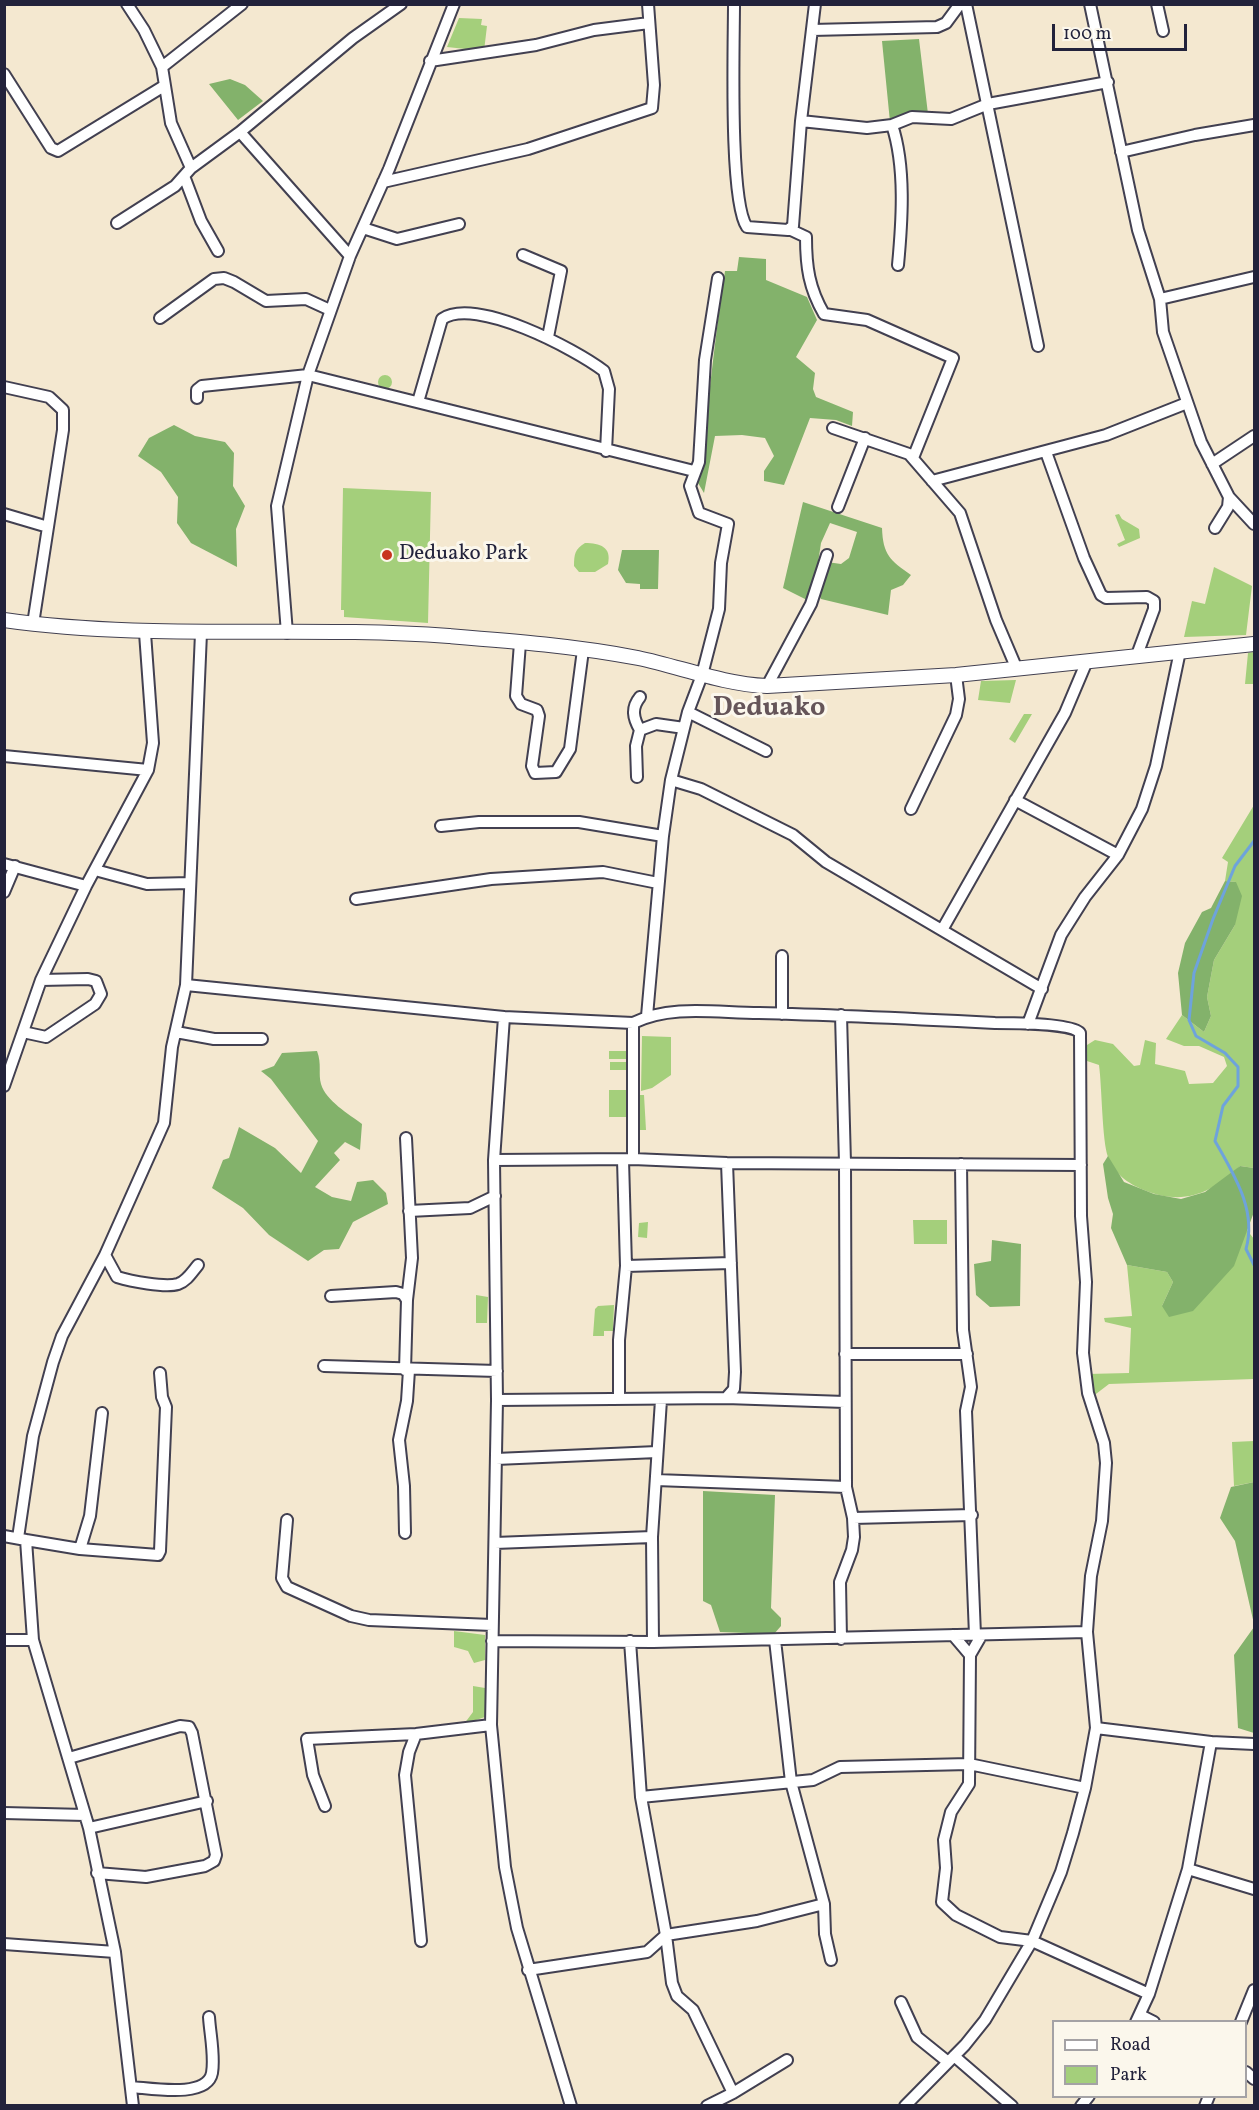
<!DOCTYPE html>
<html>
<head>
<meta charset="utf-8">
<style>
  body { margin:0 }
  #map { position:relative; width:1259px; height:2110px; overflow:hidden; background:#f4e8d0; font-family:Vollkorn,serif }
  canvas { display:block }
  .frame { position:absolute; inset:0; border:6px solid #22223b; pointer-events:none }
  .legend { position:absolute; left:1052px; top:2020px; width:195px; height:78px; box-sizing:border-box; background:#fbf7ec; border:2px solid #a4a2a5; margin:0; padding:8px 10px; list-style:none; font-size:18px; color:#22223b }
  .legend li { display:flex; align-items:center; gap:12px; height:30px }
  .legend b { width:30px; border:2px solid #a4a2a5 }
  .scale { position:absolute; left:1052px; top:24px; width:135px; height:27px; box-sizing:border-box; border:3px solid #22223b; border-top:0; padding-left:8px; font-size:18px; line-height:21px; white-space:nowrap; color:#22223b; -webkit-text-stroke:4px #fbf7ec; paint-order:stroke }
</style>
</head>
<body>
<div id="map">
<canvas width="1259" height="2110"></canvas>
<div class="frame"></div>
<ul class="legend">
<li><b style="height:8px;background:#fff"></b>Road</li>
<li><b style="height:16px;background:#a4cf7b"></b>Park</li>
</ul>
<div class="scale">100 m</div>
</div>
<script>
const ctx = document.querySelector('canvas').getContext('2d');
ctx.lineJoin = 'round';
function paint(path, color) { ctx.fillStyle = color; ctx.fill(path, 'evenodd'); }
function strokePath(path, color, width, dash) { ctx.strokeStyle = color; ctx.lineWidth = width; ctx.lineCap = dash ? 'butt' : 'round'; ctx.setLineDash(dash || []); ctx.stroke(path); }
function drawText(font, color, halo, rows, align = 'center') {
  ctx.font = font + ' Vollkorn,serif'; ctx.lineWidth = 6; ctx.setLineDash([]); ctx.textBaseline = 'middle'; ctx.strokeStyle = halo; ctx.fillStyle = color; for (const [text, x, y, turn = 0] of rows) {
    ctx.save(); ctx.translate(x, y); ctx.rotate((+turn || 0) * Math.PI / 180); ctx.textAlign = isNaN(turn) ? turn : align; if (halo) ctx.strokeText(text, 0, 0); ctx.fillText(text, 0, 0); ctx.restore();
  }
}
paint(new Path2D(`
  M459,18l23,1 -1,6 6,1 -3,25 -37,-4z
  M378 382a7 7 0 1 1 14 0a7 7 0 1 1-14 0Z
  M343,488l88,4 -3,131 -84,-6v-7h-3z
  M1119,514l3,5 17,10 1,9 -21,9 -2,-3 8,-4 -10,-25z
  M585,543c15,0 27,4 23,21l-13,8h-16l-5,-6c0,-12 1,-17 11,-23z
  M1214,567l38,19 -6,49 -62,2 8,-36 13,3z
  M1254,652v32h-9l3,-31z
  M1016,680l-6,23 -32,-3 3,-19z
  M1024,714h8l-17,29 -6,-4z
  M1254,805v363l-14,-2c-29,28 -57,40 -96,24 -17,-7 -28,-15 -36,-33 -6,-16 -6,-70 -9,-92l-12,-4v-16l8,-5 18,4 21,22 6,-1 5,-25 11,3 -1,21 30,7 4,13 24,-1 14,-17 -3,-9 -25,-11h-15l-18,-7 16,-24 22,17 7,-16 -4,-19 7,-37 21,-35 1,-43 -11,-1 3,-19 -6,-4z
  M642,1036l29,1v38l-19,13 -11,3z
  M609,1051h17v8h-17z
  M610,1062h16v8h-16z
  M609,1090h17v27h-17z
  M640,1095h4l2,35h-7z
  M913,1220h34v24h-33z
  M648,1222l-1,16 -9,-1 1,-14z
  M1247,1230l7,9v140l-145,5 -17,13 -5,-23 42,-1 2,-45 -26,-6 -1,-4 28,-2 -5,-51 40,7 6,10 -11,24 79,-65z
  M476,1295l12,2 -1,26h-11z
  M614,1305l-1,26h-9v5h-11l2,-27 3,-3z
  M1254,1441v41l-20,4 -2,-44z
  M454,1631l31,4v25l-11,3 -6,-12 -14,-4z
  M473,1686l12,2v29l-21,7 9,-12z`), '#a4cf7b');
paint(new Path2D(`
  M919,39l9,75 -38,8 -8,-81z
  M230,79l15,6 18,16 -25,19 -29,-36z
  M739,257l27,2v21l41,17 10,23 -21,37 19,16 -2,16 3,8 37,15 -1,14 -16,-6 -26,-2 -26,67 -20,-4v-10l10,-15 -9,-18 -23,-3 -27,1 -11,57 -6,-10c10,-71 16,-141 27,-212h12z
  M174,425l21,11 30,6 9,11 -1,33 12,20 -9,23 1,38 -46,-24 -14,-20 1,-26 -17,-25 -23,-16 11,-18z
  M803,502l79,26c1,27 8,32 29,47l-8,10 -12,5 -3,25 -67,-16 -4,-9 10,-28 14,2 8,-6 8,-26 -27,-9 -9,20 -8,53 -6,4 -24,-12z
  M622,550h37l-1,39h-18v-5l-14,-1 -8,-13z
  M1225,881l11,1 6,14 -7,29 -21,35 -7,37 4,19 -7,16 -22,-17 -4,-42 7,-30 17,-31 9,-4z
  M317,1051c5,13 1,23 4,33 5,17 28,30 41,40l-2,26 -15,-8 -11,11 6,7 -25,27 17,10 19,4 6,-19 16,-2 13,13 2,11 -35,18 -14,27 -15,1 -16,11 -39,-26 -26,-27 -31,-20 11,-28 6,-2 10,-31 36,21 26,25 17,-32 -47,-62 -10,-8 13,-5 8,-13z
  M1108,1156l16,26 30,12 27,5 24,-7 35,-26 14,2v44l-20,54 -41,45 -24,6 -7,-11 11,-24 -6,-10 -40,-7 -16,-37 2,-14 -5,-16 -5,-34z
  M992,1240l29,4 -1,62 -30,1 -14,-12 -2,-31 17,-3z
  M1254,1482v142l-19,-83 -15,-23 11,-31z
  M703,1491l72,4 -4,113 10,10v8l-7,8 -54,-2 -9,-27 -8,-4z
  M1254,1627v106l-16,-5 -4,-73z`), '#83b26b');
strokePath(new Path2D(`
  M1254,841l-19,25 -22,53 -19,54 -5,47 7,16 29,17 13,14v19l-15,20 -8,35c19,34 42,69 31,108l8,16`), '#6ea3db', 3);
const minor = new Path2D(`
  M127,4l17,26 18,37 9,56 20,45
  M734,4c0,40 -5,198 13,223l41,3 5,-4 8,-105 14,-117
  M966,4l72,342
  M1090,4l48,226 22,69 3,33 38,110 28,55 -1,10 -13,21
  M1157,4l6,27
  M812,30l125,-3 9,-4 14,-19
  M430,61l106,-16 58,-15 55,-7
  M162,67l80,-63
  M4,74l47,74 7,3 106,-65
  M801,121l66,7 25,-3 20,-8 39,2 37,-15 120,-22
  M892,125c14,42 10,97 6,140
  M240,132l110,124
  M1121,152l74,-17 59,-10
  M184,176l17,45 17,30
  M383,182l145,-33 124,-41 2,-23 -6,-81
  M117,223l58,-37 16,-18 49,-36 113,-94 48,-34
  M363,228l34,11 62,-15
  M791,230l15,7c0,30 3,51 18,77l43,6 86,38 -40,100
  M523,255l38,16 -13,66
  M1160,299l94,-22
  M160,318l54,-39 10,-1 10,4 32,19 40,-2 24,11
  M4,387l45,10 14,13v20l-30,194
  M197,398v-8l5,-4 106,-11 386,96
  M418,402l24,-83c33,-23 133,30 162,52l5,18 -3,62
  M833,428l76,26 51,59 36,107 20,47
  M1046,452l38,106 17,37 5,3 41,-1 7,4v8l-17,46
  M1212,464l42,-28
  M932,481l174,-46 81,-32
  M1229,497l25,27
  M838,507l27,-69
  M4,514l44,13
  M201,633l-15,352 318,32 -10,143 3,240 -6,325 14,142 12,61 54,178
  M287,633l-10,-127 31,-131 42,-119 39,-87 65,-165
  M520,643l-4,53 5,8 16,6 2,6 -7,50 3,7 21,-1 14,-23 13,-99
  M767,686l44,-82 16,-49
  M640,697c-9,11 -7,21 0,33
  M688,712l78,39
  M4,756l144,14
  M637,777l-1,-31 4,-16 16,-6 28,4
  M671,780l30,9 92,46 33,27 216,127
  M1015,800l103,55
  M911,809l45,-94 3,-16 -3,-24
  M441,826l38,-4h100l84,14
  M4,864l82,22
  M95,870l52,14 43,-1
  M4,892l11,-26
  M356,899l135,-20 112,-7 55,11
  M942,930l123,-217 22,-52
  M782,956v58
  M186,985l-14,62 -8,76 -59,132 12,22c13,4 48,11 61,7 9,-3 14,-12 20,-19
  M841,1015l4,148 1,324 7,31 1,19 -2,13 -12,32 1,57
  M647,1016l16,-180 8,-56 17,-68 14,-37 17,-66 2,-46 7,-39 -29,-11 -9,-27 9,-24 6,-102 13,-82
  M504,1017l129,6c38,-19 85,-10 126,-10 79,2 158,6 236,10 16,0 77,0 85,10l1,183 5,66 -3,71 5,40 16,50 2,20 -4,58 -11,55 -4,56 9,96 -11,60 -12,45 -12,39 -29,69 -47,79 -20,25 -60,61
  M633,1023v136
  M1028,1024l33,-89 24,-38 33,-42 24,-46 14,-43 24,-115
  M23,1032l23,5 49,-33 6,-10 -5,-13 -8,-2 -47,1
  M176,1032l38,7h48
  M4,1086l37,-106 45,-94 62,-116 5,-27 -8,-110
  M406,1138l6,120 -5,42
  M494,1160l139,-1 94,4 354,2
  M961,1164l2,166 8,57 -5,24 9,224
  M409,1211l61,-3 25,-12
  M626,1266l105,-3
  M331,1296l65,-4 7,2 4,6 -2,70
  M845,1354h122
  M324,1366l173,5
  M726,1398l8,-9 1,-17 -8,-209
  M619,1399v-59l7,-74 -3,-106
  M497,1400l229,-2 119,4
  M496,1459l161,-7
  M656,1480l190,7
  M853,1518l119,-3
  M287,1520l-5,58 5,9 64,29 18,4 123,5
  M405,1533l-1,-47 -5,-46 8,-39 2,-31
  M4,1536l22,4 7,100 56,188 26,124 18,154
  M18,1538l15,-102 20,-74 9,-26 43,-81
  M26,1540l54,9 78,6 2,-4 6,-144 -4,-10 -2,-24
  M495,1543l157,-6
  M80,1549l10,-33 12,-103
  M953,1635l17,20
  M981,1636l-11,19 -1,129 -18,28 -7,28 2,28 -4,34 14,13 44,22 32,4 117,53
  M4,1640h29
  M775,1640l16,142 33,122 1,30 6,26
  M492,1641l161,1 434,-10
  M630,1641l11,156 25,138 6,48 5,13 16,14 40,83
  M653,1642l-1,-105 9,-137
  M1096,1728l115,14 43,2
  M416,1734l-7,18 -4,23 16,166
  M69,1758l111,-32 9,1 3,6 24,122 -2,6 -9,5 -59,11 -49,-4
  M641,1797l172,-17 27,-13 129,-3 116,24
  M325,1806l-12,-31 -6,-36 109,-5 75,-9
  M4,1813l81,2
  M89,1828l118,-27
  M1188,1869l66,20
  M4,1944l111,8
  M528,1970l119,-18 19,-17 91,-14 67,-17
  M901,2002l16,35 31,25
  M1140,2015l14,7
  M1136,2022l13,-28 39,-125 23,-127
  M1241,2022l13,-32
  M954,2056l58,50
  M1246,2072l8,7
  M131,2087c19,1 76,12 81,-14 3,-17 -2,-39 -3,-56
  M707,2106l26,-13 54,-33
  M1081,2106l8,-10
  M1205,2106l4,-10`);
const tertiary = new Path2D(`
  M4,620c149,21 296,5 445,16 63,5 127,10 189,22 43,9 84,26 129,28l189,-11 298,-31`);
strokePath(minor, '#424051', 14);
strokePath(tertiary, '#424051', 16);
strokePath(minor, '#fff', 10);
strokePath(tertiary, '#fff', 14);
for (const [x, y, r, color] of [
  [387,555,6,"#c8321e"]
]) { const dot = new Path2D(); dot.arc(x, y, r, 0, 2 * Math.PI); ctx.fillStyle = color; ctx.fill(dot); strokePath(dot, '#fbf7ec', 2); }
drawText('21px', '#22223b', '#fbf7ec', [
  ["Deduako Park",399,555]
], 'left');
drawText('bold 27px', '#655559', '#fbf7ec', [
  ["Deduako",769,710]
]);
</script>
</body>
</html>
